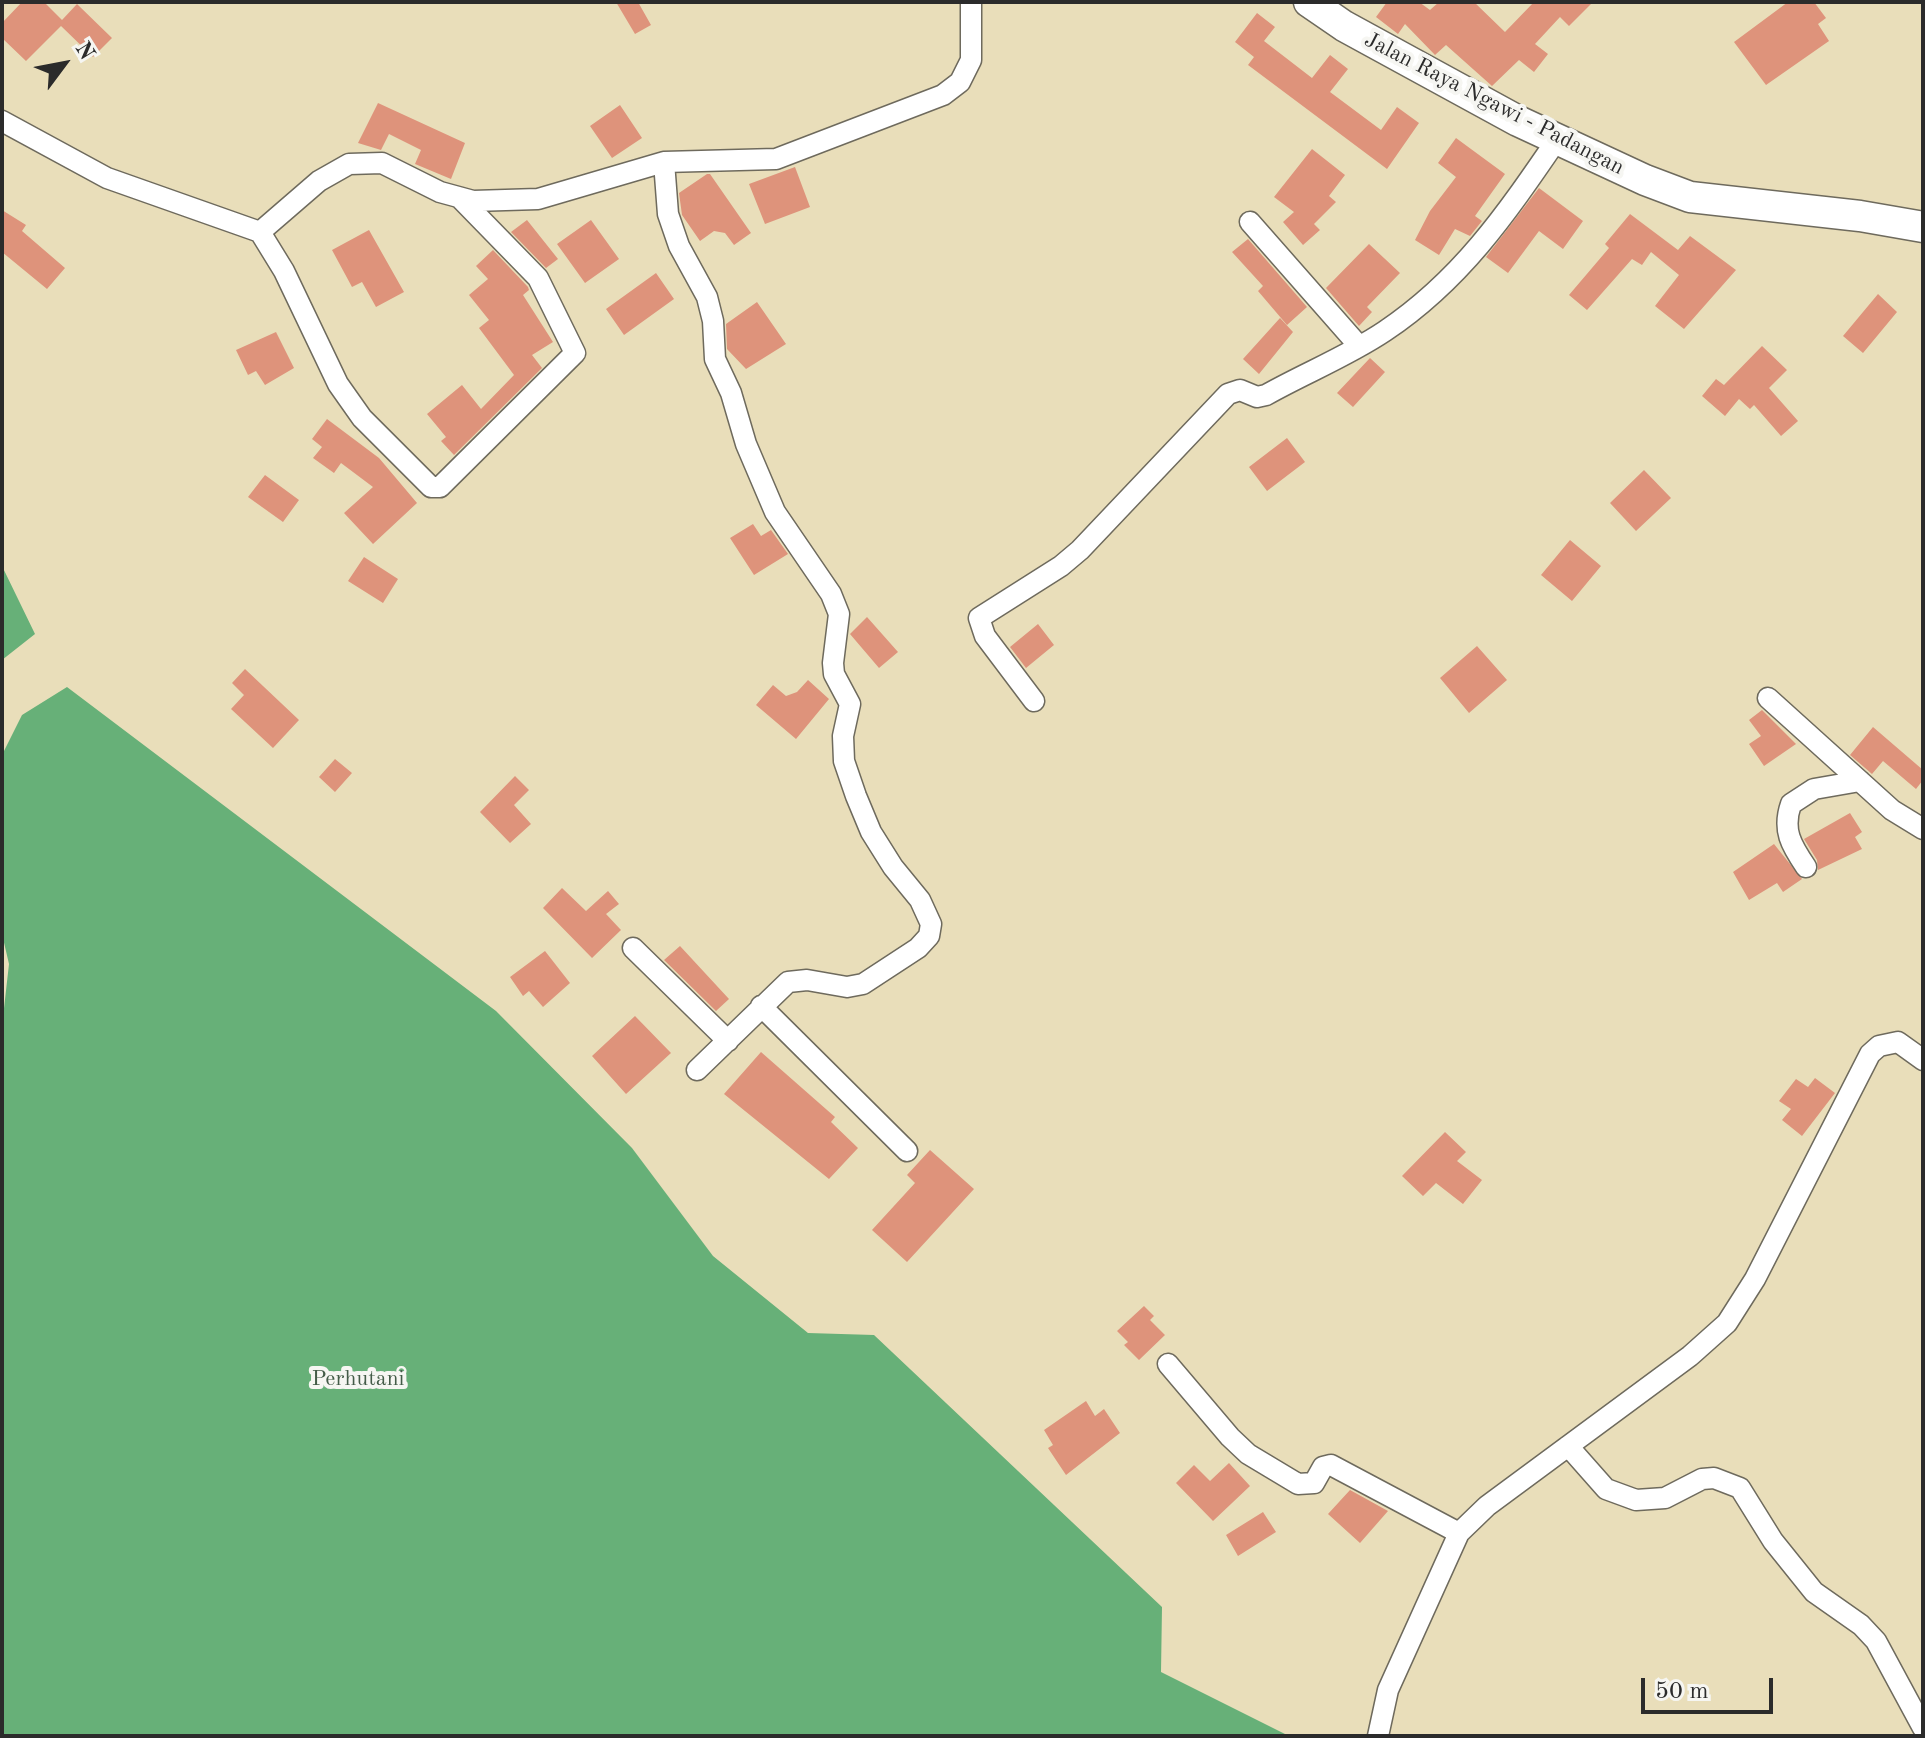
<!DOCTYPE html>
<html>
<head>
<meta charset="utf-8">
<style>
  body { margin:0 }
  #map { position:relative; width:1925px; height:1738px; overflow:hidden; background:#e9deba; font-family:"Old Standard TT",serif }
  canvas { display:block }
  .frame { position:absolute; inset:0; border:4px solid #2b2b2b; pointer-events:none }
  .north { position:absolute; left:24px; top:24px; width:80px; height:80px; -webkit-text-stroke:6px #f6f6f2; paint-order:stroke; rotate:58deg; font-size:22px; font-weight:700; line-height:32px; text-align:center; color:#2b2b2b }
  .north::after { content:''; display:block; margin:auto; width:28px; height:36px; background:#2b2b2b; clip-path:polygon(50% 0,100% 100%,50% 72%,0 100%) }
  .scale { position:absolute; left:1641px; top:1678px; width:132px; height:36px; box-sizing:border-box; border:4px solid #2b2b2b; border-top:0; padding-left:10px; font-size:24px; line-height:28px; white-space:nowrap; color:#2b2b2b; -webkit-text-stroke:6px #f6f6f2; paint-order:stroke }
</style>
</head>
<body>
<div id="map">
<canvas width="1925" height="1738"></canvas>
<div class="frame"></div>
<div class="north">N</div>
<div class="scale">50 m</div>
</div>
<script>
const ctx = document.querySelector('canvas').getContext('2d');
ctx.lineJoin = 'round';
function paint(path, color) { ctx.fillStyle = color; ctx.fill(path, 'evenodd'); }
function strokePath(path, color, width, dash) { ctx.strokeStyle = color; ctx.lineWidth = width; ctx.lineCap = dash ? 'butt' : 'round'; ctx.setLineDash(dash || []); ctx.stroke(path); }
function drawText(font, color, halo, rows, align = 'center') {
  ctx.font = font + ' "Old Standard TT",serif'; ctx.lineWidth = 8; ctx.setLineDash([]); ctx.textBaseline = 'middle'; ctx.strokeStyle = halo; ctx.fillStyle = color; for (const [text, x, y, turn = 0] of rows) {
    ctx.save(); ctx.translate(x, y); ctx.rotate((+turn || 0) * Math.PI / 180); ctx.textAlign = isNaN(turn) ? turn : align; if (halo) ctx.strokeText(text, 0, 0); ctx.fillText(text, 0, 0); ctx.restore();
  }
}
paint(new Path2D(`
  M2,566l33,68 -33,26z
  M67,687l429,324 136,137 81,108 95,77 66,2 288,272 -1,65 128,64h-1287v-710l7,-62 -7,-30v-179l20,-40z`), '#67b078');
paint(new Path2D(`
  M22,2h22l18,18 15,-16 35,34 -19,19 -32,-31 -35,35 -24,-23v-15z
  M616,2h22l13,23 -16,9z
  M1387,2h32l11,8 9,-8h35l31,30 29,-30h59l-24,24 -9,-9 -25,27 13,10 -14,18 -15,-12 -27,26 -46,-41 -11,10 -30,-31 -7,10 -22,-17z
  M1788,2h26l12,16 -8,6 11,17 -63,44 -32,-43z
  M1257,13l18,14 -11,14 48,37 18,-23 18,14 -18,23 51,38 16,-23 22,16 -32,46 -139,-104 6,-8 -19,-15z
  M378,103l87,40 -14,36 -36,-15 6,-14 -32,-16 -8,16 -23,-7z
  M620,105l22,33 -30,20 -22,-32z
  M1456,138l49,36 -30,42 7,5 -12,15 -15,-7 -16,26 -24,-15 15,-29 26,-34 -18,-14z
  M1312,149l33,26 -16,21 7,6 -22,22 6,6 -17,15 -20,-23 11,-10 -20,-15z
  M795,167l15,40 -45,17 -16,-40z
  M707,174h3l41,59 -17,12 -9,-12 -11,-2 -14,10 -18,-26 -3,-22z
  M1539,188l44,33 -20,28 -24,-18 -31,42 -22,-16z
  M2,210l24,15 -4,6 43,37 -18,21 -45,-37z
  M1630,214l48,36 12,-14 46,34 -52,59 -29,-23 24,-31 -28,-23 -9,13 -10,-6 -45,51 -18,-15 40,-47 -4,-4z
  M527,220l31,39 -12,9 -35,-36z
  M591,220l28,39 -34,24 -28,-39z
  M369,230l35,62 -28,15 -14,-25 -10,5 -20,-37z
  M1248,239l59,68 -20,18 -29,-34 5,-5 -31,-34z
  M1369,244l31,29 -33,34 5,5 -13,14 -33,-38z
  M493,250l35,37 1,3 -6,5 30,47 -21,13 10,13 -88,87 -13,-14 5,-4 -19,-23 35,-29 19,24 33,-34 -35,-47 10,-8 -20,-25 19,-16 -12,-13z
  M656,273l18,26 -50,36 -18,-26z
  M1878,294l19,18 -34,41 -20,-17z
  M757,302l29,42 -40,25 -19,-20 -1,-25z
  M1280,318l13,14 -34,42 -16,-15z
  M276,332l18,36 -29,17 -9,-14 -8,4 -12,-25z
  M1762,346l25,24 -18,18 29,33 -17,15 -27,-31 -4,4 -11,-10 -14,17 -23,-20 14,-17 8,6z
  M1370,358l15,14 -32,35 -16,-14z
  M327,419l52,39 38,45 -44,41 -29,-31 29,-26 -32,-24 -7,10 -21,-15 9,-11 -10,-8z
  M1287,438l18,24 -38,29 -18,-24z
  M1644,470l27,28 -35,33 -26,-28z
  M265,475l34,25 -16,22 -35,-25z
  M753,524l8,12 10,-6 17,24 -34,21 -24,-37z
  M1570,540l31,26 -29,35 -31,-26z
  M364,557l34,22 -15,24 -35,-22z
  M867,617l31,35 -19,16 -29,-34z
  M1038,624l16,21 -28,23 -16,-21z
  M1477,646l30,34 -38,33 -29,-35z
  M245,669l54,51 -26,28 -42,-39 13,-14 -12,-12z
  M808,680l21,19 -33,40 -40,-34 17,-20 13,11 11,-4z
  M1762,710l34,34 -32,22 -15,-22 12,-8 -12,-16z
  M1873,727l50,43v10l-7,9 -33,-28 -11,13 -22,-19z
  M335,759l17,14 -17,19 -16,-15z
  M515,776l14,14 -15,15 17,19 -21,19 -30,-31z
  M1850,813l12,19 -7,5 7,12 -44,21 -1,-10 -13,-21z
  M1774,844l28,35 -19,13 -6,-9 -28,17 -16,-28z
  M562,888l24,23 22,-20 11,13 -13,10 15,16 -29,28 -49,-50z
  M680,946l49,53 -13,12 -52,-51z
  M545,951l25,32 -27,24 -14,-16 -6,5 -13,-19z
  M635,1016l36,37 -45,41 -34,-38z
  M761,1052l74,65 -4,5 27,26 -29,31 -105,-85z
  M1815,1078l20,15 -33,43 -20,-16 9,-11 -12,-8 17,-22 12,8z
  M1445,1132l21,20 -9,9 25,19 -19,24 -27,-21 -13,13 -21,-20z
  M930,1150l44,39 -67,73 -35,-32 43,-47 -8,-8z
  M1144,1306l10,10 -4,4 15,15 -26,25 -15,-15 4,-3 -11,-11z
  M1086,1401l9,15 9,-7 16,24 -54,42 -18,-27 5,-3 -9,-15z
  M1229,1463l21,23 -37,35 -37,-38 18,-18 16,16z
  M1350,1490l38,21 -28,32 -32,-29z
  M1263,1512l13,20 -38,24 -12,-21z`), '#de937b');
const minor = new Path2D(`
  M2,121l105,57 153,54 59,-51 30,-17 33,-1 58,29 33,9 65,-2 126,-37 112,-3 167,-64 17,-13 11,-22v-58
  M664,162l4,52 11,32 28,51 6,24 2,38 16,34 15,51 29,68 56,82 8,20 -6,49 1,11 16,30 -7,32 1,25 12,35 15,36 22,35 27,33 11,24 -2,12 -11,12 -55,36 -16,3 -40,-7 -19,2 -91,88
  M1250,222l109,124
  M260,232l24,39 54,113 24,34 69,69h9l135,-134 -37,-75 -78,-80
  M1768,698l124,112 31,19
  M1034,701l-49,-65 -6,-18 82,-52 19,-16 148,-156 12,-4 17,7 9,-2c39,-22 82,-39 119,-64 76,-51 121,-117 171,-190
  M1806,867c-15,-22 -24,-37 -15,-63l23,-15 46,-8
  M633,948l95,93
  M761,1006l146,145
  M1168,1364l62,73 18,17 50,30 16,-1 9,-16 8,-2 128,68
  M1568,1446l38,43 30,11 29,-2 37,-19 12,-1 26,10 33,53 41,51 47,33 15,16 47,87
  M1378,1736l10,-46 71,-157 28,-27 203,-150 37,-33 28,-44 115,-225 9,-8 19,-4 25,18`);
const highway = new Path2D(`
  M1309,2l35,24 174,95 127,59 45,17 170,19 63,11`);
strokePath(minor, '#6e6a5d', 23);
strokePath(highway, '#6e6a5d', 33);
strokePath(minor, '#fff', 20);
strokePath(highway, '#fff', 30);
drawText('22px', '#2b2b2b', '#f6f6f2', [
  ["Jalan Raya Ngawi - Padangan",1494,104,27]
]);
drawText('22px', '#445c48', '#f6f6f2', [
  ["Perhutani",358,1379]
]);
</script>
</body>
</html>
